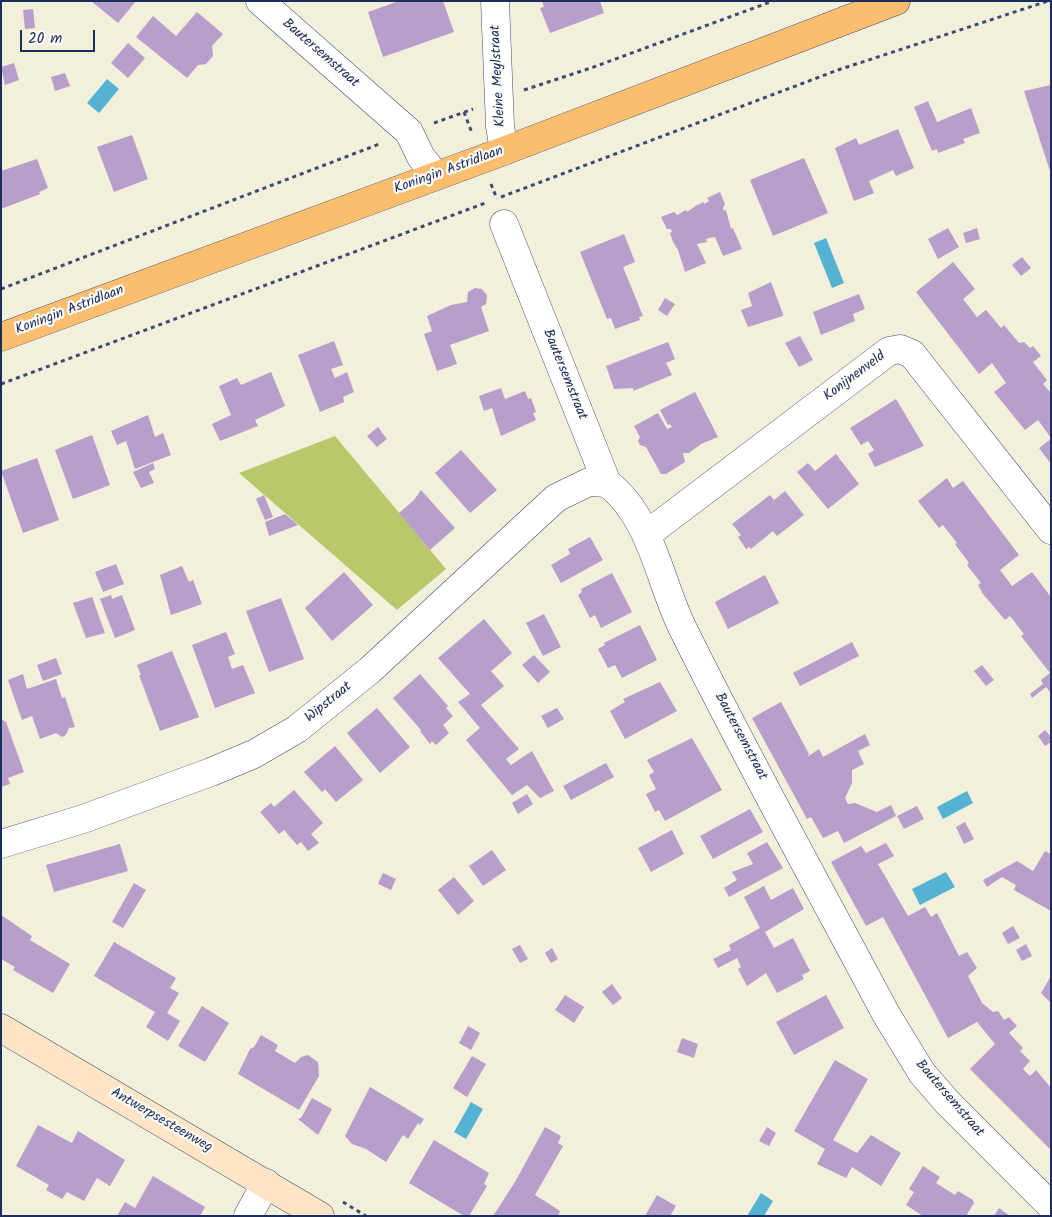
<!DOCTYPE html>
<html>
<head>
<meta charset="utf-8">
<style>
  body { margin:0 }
  #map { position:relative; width:1052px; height:1217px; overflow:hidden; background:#f2efdb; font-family:Kalam,sans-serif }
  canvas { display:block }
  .frame { position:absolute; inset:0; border:2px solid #1b2f5e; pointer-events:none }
  .scale { position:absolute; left:20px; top:30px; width:75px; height:22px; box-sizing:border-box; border:2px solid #1b2f5e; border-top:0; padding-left:6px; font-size:15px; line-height:18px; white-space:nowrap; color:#1b2f5e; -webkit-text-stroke:4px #fdfcf7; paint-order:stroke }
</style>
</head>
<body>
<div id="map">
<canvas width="1052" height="1217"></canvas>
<div class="frame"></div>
<div class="scale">20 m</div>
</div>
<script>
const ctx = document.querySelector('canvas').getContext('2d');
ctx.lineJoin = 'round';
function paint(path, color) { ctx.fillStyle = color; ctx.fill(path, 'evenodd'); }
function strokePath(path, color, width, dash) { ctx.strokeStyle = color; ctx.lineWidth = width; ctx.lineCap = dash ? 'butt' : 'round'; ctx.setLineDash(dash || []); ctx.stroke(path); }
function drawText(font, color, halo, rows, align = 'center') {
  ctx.font = font + ' Kalam,sans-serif'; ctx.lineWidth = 4.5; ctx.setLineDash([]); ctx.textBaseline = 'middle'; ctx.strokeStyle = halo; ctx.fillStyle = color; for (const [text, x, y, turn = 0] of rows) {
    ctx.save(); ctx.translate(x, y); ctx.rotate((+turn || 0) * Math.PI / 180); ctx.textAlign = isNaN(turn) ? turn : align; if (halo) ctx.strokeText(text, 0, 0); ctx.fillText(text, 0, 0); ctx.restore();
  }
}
paint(new Path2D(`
  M335,436l111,133 -49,41 -158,-137z`), '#b9c86a');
paint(new Path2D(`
  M107,79l12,10 -20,24 -12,-10z
  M826,238l18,45 -12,5 -18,-45z
  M967,791l6,12 -30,16 -6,-12z
  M946,872l9,15 -35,18 -8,-16z
  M471,1102l12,7 -17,30 -12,-7z
  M761,1193l12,8 -9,15h-17z`), '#54b3d3');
paint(new Path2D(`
  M91,1h45l-18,22z
  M399,1h44l11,31 -71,25 -15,-45z
  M542,1h58l4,12 -54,20 -10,-25 4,-1z
  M33,9l2,19 -10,1 -2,-19z
  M197,12l26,22 -11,12 1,10 -7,8 -8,1 -11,13 -51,-41 17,-21 23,20z
  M128,43l17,15 -17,20 -17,-15z
  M14,63l5,17 -14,5 -4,-18z
  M65,73l5,13 -15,5 -4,-14z
  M1051,85v86h-1l-26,-80z
  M928,101l9,21 34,-14 9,25 -17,6 2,4 -27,10 -1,-4 -5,2 -18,-44z
  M898,129l16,39 -18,8 -3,-6 -24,11 5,12 -20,8 -19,-53 21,-10 3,7z
  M132,135l16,44 -34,13 -17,-45z
  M804,158l24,55 -55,23 -23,-56z
  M37,159l11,29 -9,4 1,2 -39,15v-38z
  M720,192l5,12 -2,4 1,3 2,-1 5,19 2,-1 9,21 -19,7 -8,-19 -6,1 -3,1 1,3 -10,2 9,19 -21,9 -7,-22 -5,-8 -3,-9 2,-1 -1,-3h-4l-6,-12 13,-5 3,3 9,-5 1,2 10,-7 7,-3v2l5,-3 -2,-3z
  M948,228l11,19 -21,12 -10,-20z
  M977,228l3,11 -14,4 -3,-10z
  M624,234l11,28 -12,5 20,49 -4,1 1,3 -25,9 -4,-11 -4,1 -27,-67z
  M1022,257l9,11 -10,8 -9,-11z
  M953,262l22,27 -12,10 14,18 9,-7 15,18 3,-3 15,18 5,-1 6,6 3,-2 8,10 -8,6 14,18 -4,4 8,9v45l-13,-18 -13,10 -31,-38 12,-9 -14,-20 -13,11 -63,-82z
  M771,282l12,32v2l-35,11 -7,-17 11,-4 -4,-13z
  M475,288l7,1 5,6 -1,9 -5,3 8,24 -39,14 7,19 -20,7 -13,-37 8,-3 -5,-15 24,-11 16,-3 1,-10z
  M859,294l6,15 -12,5 2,7 -34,14 -8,-23z
  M665,298l10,6 -8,12 -9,-6z
  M800,336l13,24 -14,7 -14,-24z
  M334,341l9,24 -12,4 4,9 12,-6 7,20 -11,5 1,5 -24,10 -22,-57z
  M668,342l7,17 -9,4 6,12 -39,16v-3l-19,1 -8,-23z
  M271,372l14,34 -30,14 3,6 -38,15 -8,-17 19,-9 -12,-29 18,-8 4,7z
  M501,388l4,11 20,-8 3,8 3,-1 5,14 -3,1 3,7 -35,16 -9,-28 -8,3 -5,-15z
  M695,392l23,45 -17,7 -12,9h-6l2,9 -19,12h-5l-15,-27 -6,-2 -2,-4 2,-4 -6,-11 24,-13 9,16 5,-2 -2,-3 -2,1 -8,-15z
  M896,399l28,47 -49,21 -7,-13 6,-4 -6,-9 -7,4 -11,-17z
  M148,415l7,22 8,-4 8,22 -36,14 -9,-28 -9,4 -6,-14z
  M378,427l9,12 -10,8 -10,-11z
  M92,435l18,50 -37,14 -18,-49z
  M1051,439v25l-12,-16z
  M461,450l36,40 -27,23 -35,-40z
  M836,454l23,30 -31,25 -31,-37 11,-9 7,8z
  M37,458l22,62 -36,13 -22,-62z
  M153,463l2,6 -6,3 5,11 -13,5 -8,-16z
  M947,478l6,10 10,-7 56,74 -19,15 12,16 20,-14 19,25v96l-5,-6 -14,11 -2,-4 13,-10 -2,-4 9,-7 -29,-37 3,-2 -14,-18 -5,4 -22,-26 -5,-9 3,-2 -14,-18 2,-2 -14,-19 2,-1 -14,-18 -4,3 -21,-27z
  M421,490l34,38 -25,22 -31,-37 15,-13z
  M785,491l19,24 -27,21 -4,-5 -22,18 -2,-2 -3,2 -8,-12 3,-2 -9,-11 38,-29 4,5z
  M264,495l9,22 -8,3 -9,-21z
  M285,514l13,11 -29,11 -4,-14z
  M590,537l13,23 -42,23 -10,-18 19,-11 -2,-5z
  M116,564l8,20 -21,8 -8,-20z
  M182,566l7,16 4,-2 9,24 -31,11 -11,-40z
  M344,572l29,33 -41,36 -27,-33z
  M612,573l20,39 -31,16 -6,-13 -5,3 -12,-23 4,-3 -1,-3z
  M765,575l14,28 -51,26 -13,-27z
  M111,595l1,4 10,-4 13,35 -20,8 -15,-39z
  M92,597l13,36 -19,5 -13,-35z
  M281,598l23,61 -35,13 -23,-61z
  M544,614l17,33 -18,9 -17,-33z
  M484,619l28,34 -21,18 13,15 -23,19 38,44 -13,10 5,6 21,-14 22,40 -14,7 -13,-13 -15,10 -46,-55 14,-12 -22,-26 12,-8 -32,-36z
  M640,625l17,35 -35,18 -7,-13 -7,3 -10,-19 7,-4 -1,-2z
  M226,632l9,22 -7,3 4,12 11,-4 12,28 -40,15 -23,-63z
  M852,642l7,14 -59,30 -7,-13z
  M172,651l27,66 -39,14 -21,-56h2l-4,-10z
  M534,655l16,17 -12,11 -16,-18z
  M56,658l6,16 -19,7 -6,-16z
  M982,665l12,15 -8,6 -12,-15z
  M23,674l4,15 29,-10 6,19 3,-1 10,30 -6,1 -3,7 -4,2 -6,-4 -16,6 -8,-23 -10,4 -14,-40z
  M420,674l28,32 -2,2 7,8 -10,9 6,8 -13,12 -4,-4 -2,3 -10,-13 1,-1 -28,-32z
  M660,682l17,29 -52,28 -15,-28 15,-9 -2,-3z
  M781,702l28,52 -2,3 12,-8 4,8 42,-23 5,11 -12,6 6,13 -12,6v13l-7,15 3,6 7,-1 22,9 14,-7 5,11 -52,27 -6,-12 -15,7 -12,-21 -4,2 -55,-101z
  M377,708l33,39 -30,26 -33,-40z
  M557,708l7,11 -16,9 -7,-12z
  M1,719l5,3 18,50 -16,6 2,6 -9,3z
  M1045,730l6,7v5l-6,4 -7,-10z
  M692,738l30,52 -57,31 -6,-11 -4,2 -9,-18 10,-5 -7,-14 5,-3 -7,-12z
  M335,746l28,34 -27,22 -11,-13 -3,3 -18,-20z
  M606,763l8,14 -43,23 -8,-14z
  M294,790l29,33 -12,11 8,9 -11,8 -7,-9 -4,3 -13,-15 -5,4 -19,-22 11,-9 3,4z
  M527,794l6,10 -15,10 -6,-11z
  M917,806l7,13 -20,10 -7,-13z
  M750,809l13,23 -50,27 -13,-23z
  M965,822l9,17 -10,5 -8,-17z
  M672,830l12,24 -33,18 -13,-24z
  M767,842l16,26 -54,29 -5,-9 13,-8 -5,-8 21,-8 -6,-11z
  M886,843l8,13 -16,8 30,52 17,-9 6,10 6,-4 22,43 8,-4 10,16 -9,8 14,27 11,9 5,-1 6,9 5,-3 8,9 -8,7 14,15 -3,3 10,10 -7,8 7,7 6,-6 15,18v62l-81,-81 25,-25 -18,-22 -29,16 -65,-121 -17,9 -35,-64 30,-16 5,7z
  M120,844l8,27 -74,21 -8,-27z
  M492,850l14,20 -23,16 -14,-20z
  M1045,851l6,3v57l-37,-21 2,-5 -14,-8 -15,10 -4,-7 34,-19 16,10z
  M383,873l13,6 -5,11 -13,-6z
  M454,877l20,24 -16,14 -20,-25z
  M134,883l12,7 -23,38 -11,-6z
  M764,886l7,14 22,-12 11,21 -39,23 9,16 19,-10 17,33 -8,4 2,4 -27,14 -11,-20 -19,13 -9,-17 3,-2 -4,-9 -19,10 -5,-9 18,-9 -2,-5 31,-17 -16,-31z
  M1,915l31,21 -2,4 40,24 -17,29 -40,-23 2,-3 -14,-8z
  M1013,926l7,12 -12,6 -6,-11z
  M114,942l62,36 -6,10 9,5 -12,20 13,8 -12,20 -22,-14 9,-15 -61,-36z
  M1026,944l6,12 -10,5 -6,-11z
  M520,945l8,14 -8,4 -8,-14z
  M552,948l6,11 -7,4 -6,-10z
  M1051,976v27l-10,-10z
  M612,984l10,14 -9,7 -11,-13z
  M565,995l19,12 -10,16 -19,-13z
  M826,995l18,33 -50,27 -18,-33z
  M202,1006l27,17 -24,39 -27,-16z
  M468,1026l12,7 -9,17 -12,-7z
  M261,1035l17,10 -3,6 20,12 6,-6 7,-2 10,7 1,14 -20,34 -61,-36 12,-25 4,-2z
  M682,1038l16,6 -4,14 -17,-6z
  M472,1056l14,8 -19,33 -14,-9z
  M835,1060l33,19 -35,61 24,13 14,-18 30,18 -20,33 -29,-19 -6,11 -29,-14 8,-15 -31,-18z
  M370,1087l54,32 -4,6 -2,-2 -10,16 -5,-4 -17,27 -20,-13 -14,-5 -7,-8z
  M312,1098l20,11 -14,26 -20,-16 3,-1z
  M38,1125l34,18 6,-12 47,29 -15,26 -13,-8 -13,23 -17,-9 -5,7 -16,-9 3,-5 -33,-19z
  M545,1127l16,9 -3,7 5,3 -28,49 25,16 -2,5h-65l22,-34z
  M767,1127l9,6 -7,13 -10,-5z
  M434,1140l55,33 -5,11 3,2 -18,30h-5l-55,-33z
  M923,1166l17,11 -4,6 19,12 3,-4 15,9 1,3 -8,13h-43l-17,-11 8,-13 -5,-3z
  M153,1176l52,31 -5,9h-83l8,-14 10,6z
  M657,1195l19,11 -6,10h-25z
  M999,1208l11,8h-16z`), '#b89eca');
const street = new Path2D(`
  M260,1l149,131 12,25 15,19
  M495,1l5,125 4,25
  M504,224l103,259c45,34 52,98 76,146 64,130 135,257 203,385l36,59 25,29 104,104
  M646,535l243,-184 11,-2 12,5 139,176
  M1,844l82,-25 128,-47 43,-18 43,-25 73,-59 186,-172 33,-16 18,1
  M248,1216l18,-33`);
const secondary = new Path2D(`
  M1,1028l319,188`);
const primary = new Path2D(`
  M1,337l503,-186 392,-150`);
strokePath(street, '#3b4c71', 29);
strokePath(secondary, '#3b4c71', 29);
strokePath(primary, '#3b4c71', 29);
strokePath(new Path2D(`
  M524,90l67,-22 182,-67
  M464,112l8,21
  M434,123l39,-14
  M491,184l6,15
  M501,197l337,-127 210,-69
  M1,289l381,-146
  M1,384l487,-182
  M343,1202l23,14`), '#3b4c71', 3, [4, 4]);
strokePath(street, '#fff', 28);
strokePath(secondary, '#fde5c5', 28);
strokePath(primary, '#fabe6e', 28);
drawText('14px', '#1b2f5e', '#fdfcf7', [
  ["Bautersemstraat",320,54,41],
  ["Kleine Meylstraat",499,76,-93],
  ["Koningin Astridlaan",449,171,-20],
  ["Koningin Astridlaan",70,311,-21],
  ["Bautersemstraat",564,375,68],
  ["Konijnenveld",855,377,-37],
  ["Wipstraat",329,703,-39],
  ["Bautersemstraat",740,737,62],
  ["Bautersemstraat",949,1099,49],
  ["Antwerpsesteenweg",161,1121,30]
]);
</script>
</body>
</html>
